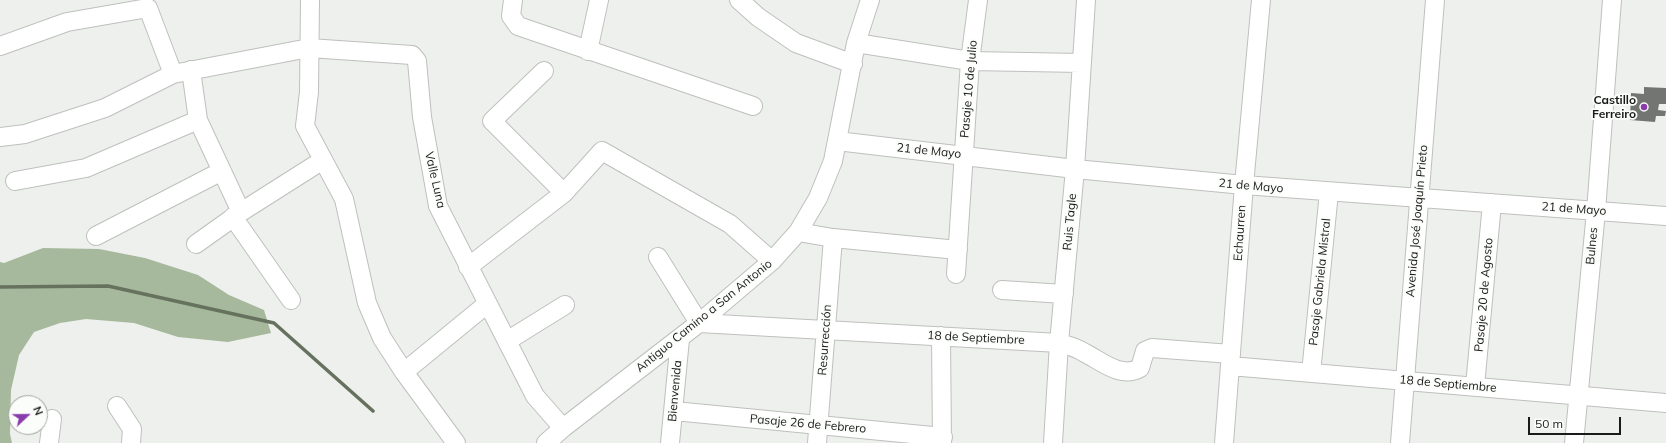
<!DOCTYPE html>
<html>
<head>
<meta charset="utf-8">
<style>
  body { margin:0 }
  #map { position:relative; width:1666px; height:443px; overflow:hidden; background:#eef0ed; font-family:Mulish,sans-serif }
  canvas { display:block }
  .north { position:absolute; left:8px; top:395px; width:40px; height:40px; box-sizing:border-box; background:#fbfdfa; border:1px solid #a1a2a0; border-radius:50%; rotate:68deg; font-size:11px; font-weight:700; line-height:16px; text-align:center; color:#1a1a19 }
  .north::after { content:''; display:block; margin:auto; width:14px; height:18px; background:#8a3bac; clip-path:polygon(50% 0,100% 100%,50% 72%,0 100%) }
  .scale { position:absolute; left:1528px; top:417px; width:93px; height:18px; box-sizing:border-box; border:2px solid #1a1a19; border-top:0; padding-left:5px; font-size:12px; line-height:14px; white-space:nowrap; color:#1a1a19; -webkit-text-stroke:3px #fbfdfa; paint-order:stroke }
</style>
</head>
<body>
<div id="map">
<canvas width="1666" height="443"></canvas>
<div class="north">N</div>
<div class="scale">50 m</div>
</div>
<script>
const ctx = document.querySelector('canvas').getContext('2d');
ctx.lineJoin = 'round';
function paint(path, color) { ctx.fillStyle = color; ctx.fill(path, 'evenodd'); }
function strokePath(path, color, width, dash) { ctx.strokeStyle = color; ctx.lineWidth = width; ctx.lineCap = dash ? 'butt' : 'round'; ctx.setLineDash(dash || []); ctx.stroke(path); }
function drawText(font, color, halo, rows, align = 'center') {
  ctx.font = font + ' Mulish,sans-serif'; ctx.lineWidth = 3.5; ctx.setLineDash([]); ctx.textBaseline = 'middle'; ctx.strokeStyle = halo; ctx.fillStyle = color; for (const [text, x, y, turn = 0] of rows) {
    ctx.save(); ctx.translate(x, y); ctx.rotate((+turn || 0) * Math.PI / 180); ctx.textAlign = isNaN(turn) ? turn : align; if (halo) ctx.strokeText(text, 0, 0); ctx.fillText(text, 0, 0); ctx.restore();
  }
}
paint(new Path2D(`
  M43,248l56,1 46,9 53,17 31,20 35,15 7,23 -43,9 -50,-5 -44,-14 -48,-4 -26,4 -26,9 -15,23 -8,35 -1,44 2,9h-12v-181l4,1z`), '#a6b99c');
strokePath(new Path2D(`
  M0,287l108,-1 166,37 99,88`), '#66725e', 3.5);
paint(new Path2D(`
  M1644,87l22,1v16h-7l-1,6 8,1 -1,5h-9l-1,6 -25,-2 1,-27 13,1z`), '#737572');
const minor = new Path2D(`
  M310,0l-1,92 -4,34 39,73 23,104 15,35 22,34 52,71
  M513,0l-2,16 7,10 235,80
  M739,0l19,17 38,26 57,21
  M856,43l114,18 112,2
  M0,46l67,-24 81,-14 25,66
  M588,51l11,-51
  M191,70l7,50 43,92
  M544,71l-52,50 72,72
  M0,137l25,-3 80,-26 68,-34 136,-26 103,7 5,6 5,56 16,89 97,190 28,32
  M837,141l238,28 169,16 422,31
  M15,181l71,-13 112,-48
  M233,217l58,83
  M798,232l35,6 125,12
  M96,236l126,-65
  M196,244l45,-32 82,-52
  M658,257l41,66 360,20c9,2 18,5 26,10 16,8 36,26 55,15l5,-17 7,-3 79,6
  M468,267l96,-74 38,-42 128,73 42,37
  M956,274l14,-213 8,-61
  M1002,290l62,4
  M941,336l1,107
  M507,341l58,-36
  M1230,366l436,37
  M404,372l83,-68
  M1311,373l18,-181
  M1475,386l17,-183
  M117,406l15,23 -1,14
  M674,411l269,26
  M49,443l3,-24
  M546,443l17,-15 136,-105 73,-62 26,-29 20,-34 15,-37 23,-118 14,-43
  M670,443l10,-104
  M817,443l16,-205
  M1053,443l6,-100 16,-174 11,-169
  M1224,443l20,-258 17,-185
  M1400,443l35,-443
  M1574,443l22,-232 16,-211`);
strokePath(minor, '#bec0bd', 20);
strokePath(minor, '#fff', 18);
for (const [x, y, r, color] of [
  [1644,107,4,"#8a3bac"]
]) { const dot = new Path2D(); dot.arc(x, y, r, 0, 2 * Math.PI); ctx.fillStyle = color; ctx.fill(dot); strokePath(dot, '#fbfdfa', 1.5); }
drawText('12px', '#1a1a19', '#fbfdfa', [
  ["Pasaje 10 de Julio",969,89,-85],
  ["21 de Mayo",929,151,6],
  ["Valle Luna",435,180,77],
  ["21 de Mayo",1251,186,5],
  ["21 de Mayo",1574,209,4],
  ["Avenida José Joaquín Prieto",1417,221,-85],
  ["Ruis Tagle",1070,222,-85],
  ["Echaurren",1240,233,-86],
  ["Bulnes",1592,246,-85],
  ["Pasaje Gabriela Mistral",1320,282,-84],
  ["Pasaje 20 de Agosto",1484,295,-85],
  ["Antiguo Camino a San Antonio",704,316,-39],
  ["18 de Septiembre",976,338,3],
  ["Resurrección",825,340,-86],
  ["18 de Septiembre",1448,384,5],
  ["Bienvenida",675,391,-85],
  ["Pasaje 26 de Febrero",808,424,5]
]);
drawText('bold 12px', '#1a1a19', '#fbfdfa', [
  ["Castillo",1636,100],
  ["Ferreiro",1636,114]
], 'right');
</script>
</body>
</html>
